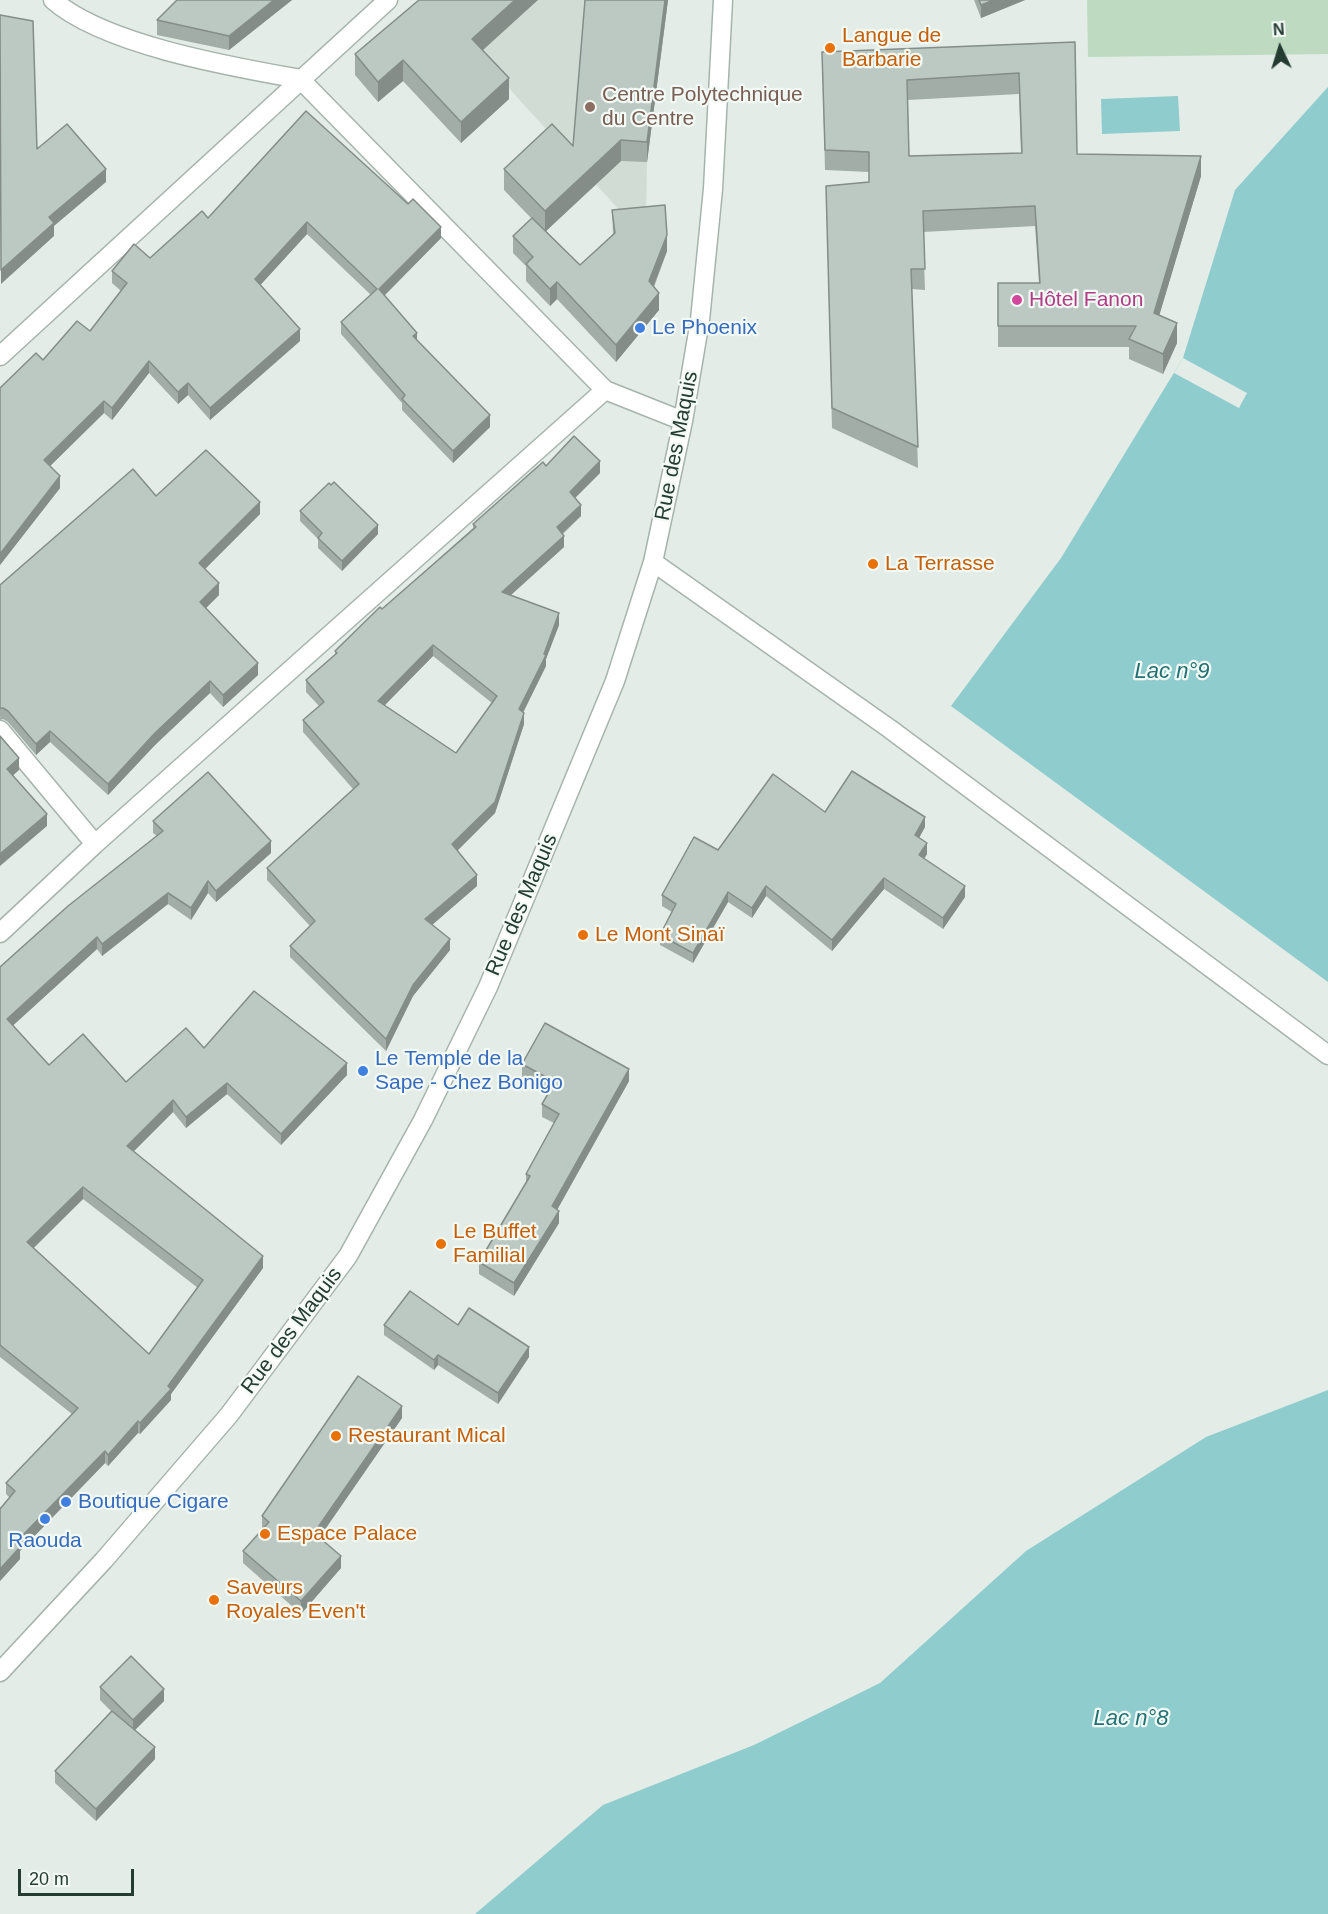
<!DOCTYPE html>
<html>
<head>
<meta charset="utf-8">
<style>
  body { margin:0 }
  #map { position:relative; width:1328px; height:1914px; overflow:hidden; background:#e3ece7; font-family:Helvetica,sans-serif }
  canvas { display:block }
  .north { position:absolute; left:1250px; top:18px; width:60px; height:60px; -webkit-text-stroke:4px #f3f9f5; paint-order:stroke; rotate:356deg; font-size:16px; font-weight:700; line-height:24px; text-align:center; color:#243c32 }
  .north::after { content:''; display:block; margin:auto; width:21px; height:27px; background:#243c32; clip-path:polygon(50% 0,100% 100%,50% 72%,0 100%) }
  .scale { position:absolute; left:18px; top:1869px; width:116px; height:27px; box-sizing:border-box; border:3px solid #243c32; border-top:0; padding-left:8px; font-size:18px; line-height:21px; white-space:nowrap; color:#243c32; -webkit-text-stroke:4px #f3f9f5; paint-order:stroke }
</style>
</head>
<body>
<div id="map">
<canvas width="1328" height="1914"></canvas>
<div class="north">N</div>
<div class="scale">20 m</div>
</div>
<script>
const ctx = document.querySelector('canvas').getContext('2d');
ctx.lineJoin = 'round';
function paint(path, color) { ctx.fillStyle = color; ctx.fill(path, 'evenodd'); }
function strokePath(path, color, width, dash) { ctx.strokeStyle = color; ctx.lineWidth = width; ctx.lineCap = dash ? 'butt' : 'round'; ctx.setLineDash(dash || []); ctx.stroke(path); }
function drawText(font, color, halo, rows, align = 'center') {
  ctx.font = font + ' Helvetica,sans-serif'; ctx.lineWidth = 4.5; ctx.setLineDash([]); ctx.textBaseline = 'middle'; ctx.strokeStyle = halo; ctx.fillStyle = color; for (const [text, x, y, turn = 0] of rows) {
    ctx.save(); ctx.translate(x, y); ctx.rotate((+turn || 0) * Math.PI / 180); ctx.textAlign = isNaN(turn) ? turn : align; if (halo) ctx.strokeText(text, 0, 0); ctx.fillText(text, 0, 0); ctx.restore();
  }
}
paint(new Path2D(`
  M440,0h228l-21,162 -1,49 -15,12 -153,-169z`), '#d1dcd5');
paint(new Path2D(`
  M1087,0h241v54l-240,3z`), '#bedbc1');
paint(new Path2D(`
  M1328,87v895l-377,-276 110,-148 122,-200 52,-168z
  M1178,96l2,35 -78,3 -1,-35z
  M1328,1390v524h-853l128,-109 151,-60 126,-62 146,-132 180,-114z`), '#8fcccd');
paint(new Path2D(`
  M1183,358l64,35 -8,15 -65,-35z`), '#e3ece7');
const minor = new Path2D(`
  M53,0c51,45 180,67 247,79l305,311 78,31
  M0,356l388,-356
  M653,562l237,167 438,326
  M0,730l95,114
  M0,933l95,-89 510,-454
  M0,1672l104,-112 125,-145 119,-159 75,-136 65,-133 127,-306 38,-119 30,-141 17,-101 13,-131 10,-189`);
strokePath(minor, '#a6b4ad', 21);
strokePath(minor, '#fff', 18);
paint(new Path2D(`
  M292,0l-63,50 -72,-15v-15z
  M585,0h83l-21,162 -26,-1 -75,70 34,34 33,-31 -1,-24 55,41 -13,36 5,23 -43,52 -59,-63 -7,7 -24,-25v-15l-13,-13v-17l19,-17 -28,-29v-21l69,-23z
  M974,0h51l-44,18z
  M1075,42l2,112 124,22 -42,139 18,28 -14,31 -34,-15v-12h-131v-64h41l-4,-57 -112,6 2,58 -13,-1 6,179 -86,-40 -6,-242 43,-4v-10l-44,-2 -3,-118zM1019,94l2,59 -112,3 -1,-56z
  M483,50l26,49 -48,44 -58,-62 -25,21 -23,-27v-21z
  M306,111l135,127 -57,58 33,45 73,86 -37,36 -51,-53v-7l-61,-69v-12l30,-27 -64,-61 -47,51 40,56 -90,79 -22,-25 -10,9 -29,-31 -37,47 -8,-7 -54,53 10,22 -60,77v-177l43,-28 47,-29 31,-40 -9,-8v-12l38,-13 58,-40z
  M546,466l54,7 -25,25 6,18 -18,18 1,13 -53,48 48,30 -13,34v7l-23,46 1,12 -29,89 -38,38 20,35 -45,39 18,25 -37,46 -27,55 -96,-94v-11l20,-20 -43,-46v-12l86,-79 -50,-57v-12l16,-14 -13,-14v-12l29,-25v-4l138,-123v-4zM433,656l59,47 -36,50 -71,-48z
  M156,496l104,18 -55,55 14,26 -13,13 52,67 -35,32 -13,-14 -55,52 -47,50 -58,-53 -14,13 -28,-33 -5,-3 -3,1v-135z
  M300,511l78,23 -36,37 -24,-23v-9l-18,-18z
  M825,812l100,15 -6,11 8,16 -3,5 41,38 -22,32 -59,-40 -52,62 -66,-55 -14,22 -24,-16 -35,61 -33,-18v-10l12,-23 -10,-6v-11z
  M153,821l118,32 -55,49 -8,-9 -17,27 -23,-16 -66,52 -5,-7 -84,76 36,40 77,17 78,-34 143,27 -66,70 -54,-51 -41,34 -13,-16 -39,39 129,117 -92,126v6l-31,34 -2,-1 -30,33 -3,-3 -85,88v8l-20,22v-72l10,-11 -4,-4v-11l66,-69 -72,-57v-390l157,-131 -4,-3zM83,1199l115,89 -49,66 -115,-106z
  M522,1064l107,17 -72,129 2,13 -45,73 -35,-22v-12l47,-79v-9l28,-51 -12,-6v-13l7,-13 -27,-14z
  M384,1325h74l71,32 -31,47 -60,-39 -4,5 -50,-35z
  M402,1418l-82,119 21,31 -40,46 -58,-51v-12l20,-22 -1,-1v-12z
  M100,1687l64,14 -29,29 20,29 -59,62 -41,-38v-12l56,-60 -11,-11z`), '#a2ada7');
paint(new Path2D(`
  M274,0h18l-63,50v-14z
  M515,0h23l-66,60v-21z
  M665,0h3l-21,162v-20z
  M994,0h31l-44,18v-13z
  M403,60v21l-25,21v-20z
  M509,78v21l-48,44v-21z
  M621,140v21l-76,71v-21z
  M1201,156v20l-47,157v-20z
  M106,169v13l-52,44v10l-53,48v-14l48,-53z
  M307,222v12l-52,57v-12z
  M441,227v11l-62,63v-12z
  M667,235v16l-18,47v-17z
  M557,282v17l-7,7v-17z
  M659,293v17l-43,52v-17z
  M1177,323v20l-14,31v-20z
  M300,329v12l-90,79v-12z
  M417,333v12l-4,-9z
  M149,361v12l-37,47v-12z
  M188,383v12l-10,9v-12z
  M104,401v12l-60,59v-12z
  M490,415v12l-37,36v-12z
  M600,461v12l-30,30v-11z
  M60,476v12l-60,77v-11z
  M260,502v12l-61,61v-12z
  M581,505v11l-24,22v-11z
  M378,525v9l-36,37v-10z
  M564,536v11l-62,56v-11z
  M219,583v12l-19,19v-12z
  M559,613v12l-13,34v7l-27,55v-12l25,-55z
  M433,645v11l-55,56v-11z
  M258,663v12l-35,32v-12z
  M210,681v12l-55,52 -47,50v-11l47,-51z
  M524,713v11l-29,89 -43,43v-12z
  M50,731v11l-14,13v-11z
  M19,758v12l-12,11v-12z
  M47,814v12l-47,40v-12z
  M925,817v10l-10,18v-10z
  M271,841v12l-55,49v-11z
  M927,843v11l-8,12v-11z
  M477,875v11l-52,45v-12z
  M884,878v11l-52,62v-11z
  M208,881v12l-17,27v-12z
  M766,886v10l-14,22v-10z
  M965,886v11l-22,32v-11z
  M728,892v10l-35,61v-10z
  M168,893v11l-66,52v-12z
  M97,937v12l-90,82v-12z
  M450,939v11l-37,46 -27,55v-12l27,-54z
  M347,1063v12l-66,70v-11z
  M629,1069v12l-77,138v-13z
  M227,1083v11l-41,34v-11z
  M173,1100v12l-46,46v-12z
  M83,1187v12l-56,55v-12z
  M559,1211v12l-45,73v-13z
  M263,1256v12l-92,126v6l-31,34v-11z
  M529,1347v10l-31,47v-11z
  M438,1355v10l-4,5v-10z
  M402,1406v12l-88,127v-12z
  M138,1421v12l-30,33v-11z
  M105,1451v12l-85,88v8l-20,22v-12l15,-26z
  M341,1556v12l-40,46v-13z
  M164,1689v12l-31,31v-12z
  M155,1747v12l-59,62v-12z`), '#848d88');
const building = new Path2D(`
  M177,0h97l-45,36 -72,-16z
  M419,0h96l-43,39 37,39 -48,44 -58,-62 -25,22 -23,-28z
  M585,0h80l-18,142 -26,-2 -76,71 -41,-42 48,-45 21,22z
  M979,0h15l-13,5z
  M0,15l33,6 4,128 30,-25 39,45 -57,48 5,6 -53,47z
  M1075,42l2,112 124,2 -47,157 23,10 -14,31 -34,-15 7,-13h-138v-43h42l-5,-77 -112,5 2,58h-14l7,178 -86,-39 -6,-222 43,-4v-30l-44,-2 -3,-98zM1019,73l3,80 -113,3 -2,-76z
  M306,111l102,93 5,-5 28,28 -62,62 38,44 -4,3 77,79 -37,36 -51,-52 3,-4 -64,-73 36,-33 -70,-67 -52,57 45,50 -90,79 -22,-25 -10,9 -29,-31 -37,47 -8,-7 -60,59 16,16 -60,78v-166l36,-35 7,7 34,-39 13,10 37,-48 -15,-12 22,-27 16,14 52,-47 6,7z
  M665,205l2,30 -18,46 10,12 -43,52 -59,-63 -7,7 -24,-25 7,-7 -20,-21 19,-18 48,47 35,-32 -3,-23z
  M574,436l26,25 -30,31 11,13 -24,22 7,9 -62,56 57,21 -15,41 2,1 -27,54 5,4 -29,89 -43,42 25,31 -52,44 25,20 -37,46 -27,54 -96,-93 25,-25 -48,-53 92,-84 -56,-64 21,-18 -18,-22 31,-27 -2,-2 45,-44 2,2 94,-82 -3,-3 70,-62 3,4zM433,645l64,51 -41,57 -78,-52z
  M206,450l54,52 -61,61 20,20 -19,19 58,61 -35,32 -13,-14 -55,52 -47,51 -58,-53 -14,13 -28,-33 -5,-3h-3v-123l133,-116 23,27z
  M334,482l44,43 -36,36 -24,-23 4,-5 -22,-22 29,-28 2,2z
  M0,736l19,22 -12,11 40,45 -47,40z
  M852,771l73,46 -10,18 12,8 -8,12 46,31 -22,32 -59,-40 -52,62 -66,-54 -14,22 -24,-16 -35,61 -33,-18 16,-31 -14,-9 32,-58 24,13 55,-76 52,38z
  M208,772l63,69 -55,50 -8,-10 -17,27 -23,-15 -66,51 -5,-7 -90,82 42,46 34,-31 43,48 60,-54 18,20 50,-57 93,72 -66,71 -54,-51 -41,34 -13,-17 -46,46 136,110 -95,130 3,3 -31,34 -2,-2 -30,34 -3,-4 -90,92 5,4 -20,22v-60l15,-18 -9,-8 72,-75 -78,-63v-378l68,-61 95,-75 -10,-10zM83,1187l120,93 -54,74 -122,-112z
  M545,1023l84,46 -77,137 7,5 -45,72 -35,-21 51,-86 -4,-2 33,-60 -17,-10 13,-22 -33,-18z
  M410,1291l48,34 11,-17 60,39 -31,46 -60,-38 -4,5 -50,-35z
  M358,1376l44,30 -88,127 27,23 -40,45 -58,-50 26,-29 -7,-6z
  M131,1656l33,33 -31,31 -33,-33z
  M112,1711l43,36 -59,62 -41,-38z`);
paint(building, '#bcc9c2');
strokePath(building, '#848d88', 1.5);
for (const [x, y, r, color] of [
  [830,48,6,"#e8710a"],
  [590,107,6,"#8d6e63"],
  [1017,300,6,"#d1479c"],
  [640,328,6,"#3f7fe0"],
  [873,564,6,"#e8710a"],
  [583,935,6,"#e8710a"],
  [363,1071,6,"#3f7fe0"],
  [441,1244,6,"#e8710a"],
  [336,1436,6,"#e8710a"],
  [66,1502,6,"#3f7fe0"],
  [45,1519,6,"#3f7fe0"],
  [265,1534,6,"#e8710a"],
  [214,1600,6,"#e8710a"]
]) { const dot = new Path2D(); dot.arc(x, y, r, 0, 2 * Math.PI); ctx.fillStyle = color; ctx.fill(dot); strokePath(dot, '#f3f9f5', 2); }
drawText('21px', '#c56008', '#f3f9f5', [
  ["Langue de",842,36],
  ["Barbarie",842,60],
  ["La Terrasse",885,564],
  ["Le Mont Sinaï",595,935],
  ["Le Buffet",453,1232],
  ["Familial",453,1256],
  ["Restaurant Mical",348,1436],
  ["Espace Palace",277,1534],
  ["Saveurs",226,1588],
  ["Royales Even't",226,1612]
], 'left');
drawText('21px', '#785e54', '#f3f9f5', [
  ["Centre Polytechnique",602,95],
  ["du Centre",602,119]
], 'left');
drawText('21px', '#b23c85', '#f3f9f5', [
  ["Hôtel Fanon",1029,300]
], 'left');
drawText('21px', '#366cbe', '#f3f9f5', [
  ["Le Phoenix",652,328],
  ["Le Temple de la",375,1059],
  ["Sape - Chez Bonigo",375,1083],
  ["Boutique Cigare",78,1502],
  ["Raouda",45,1541,"center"]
], 'left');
drawText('21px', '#243c32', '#f3f9f5', [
  ["Rue des Maquis",677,446,-79],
  ["Rue des Maquis",522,905,-67],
  ["Rue des Maquis",292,1331,-53]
]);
drawText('italic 22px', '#227274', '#f3f9f5', [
  ["Lac n°9",1172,672],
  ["Lac n°8",1131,1719]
]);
</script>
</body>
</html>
